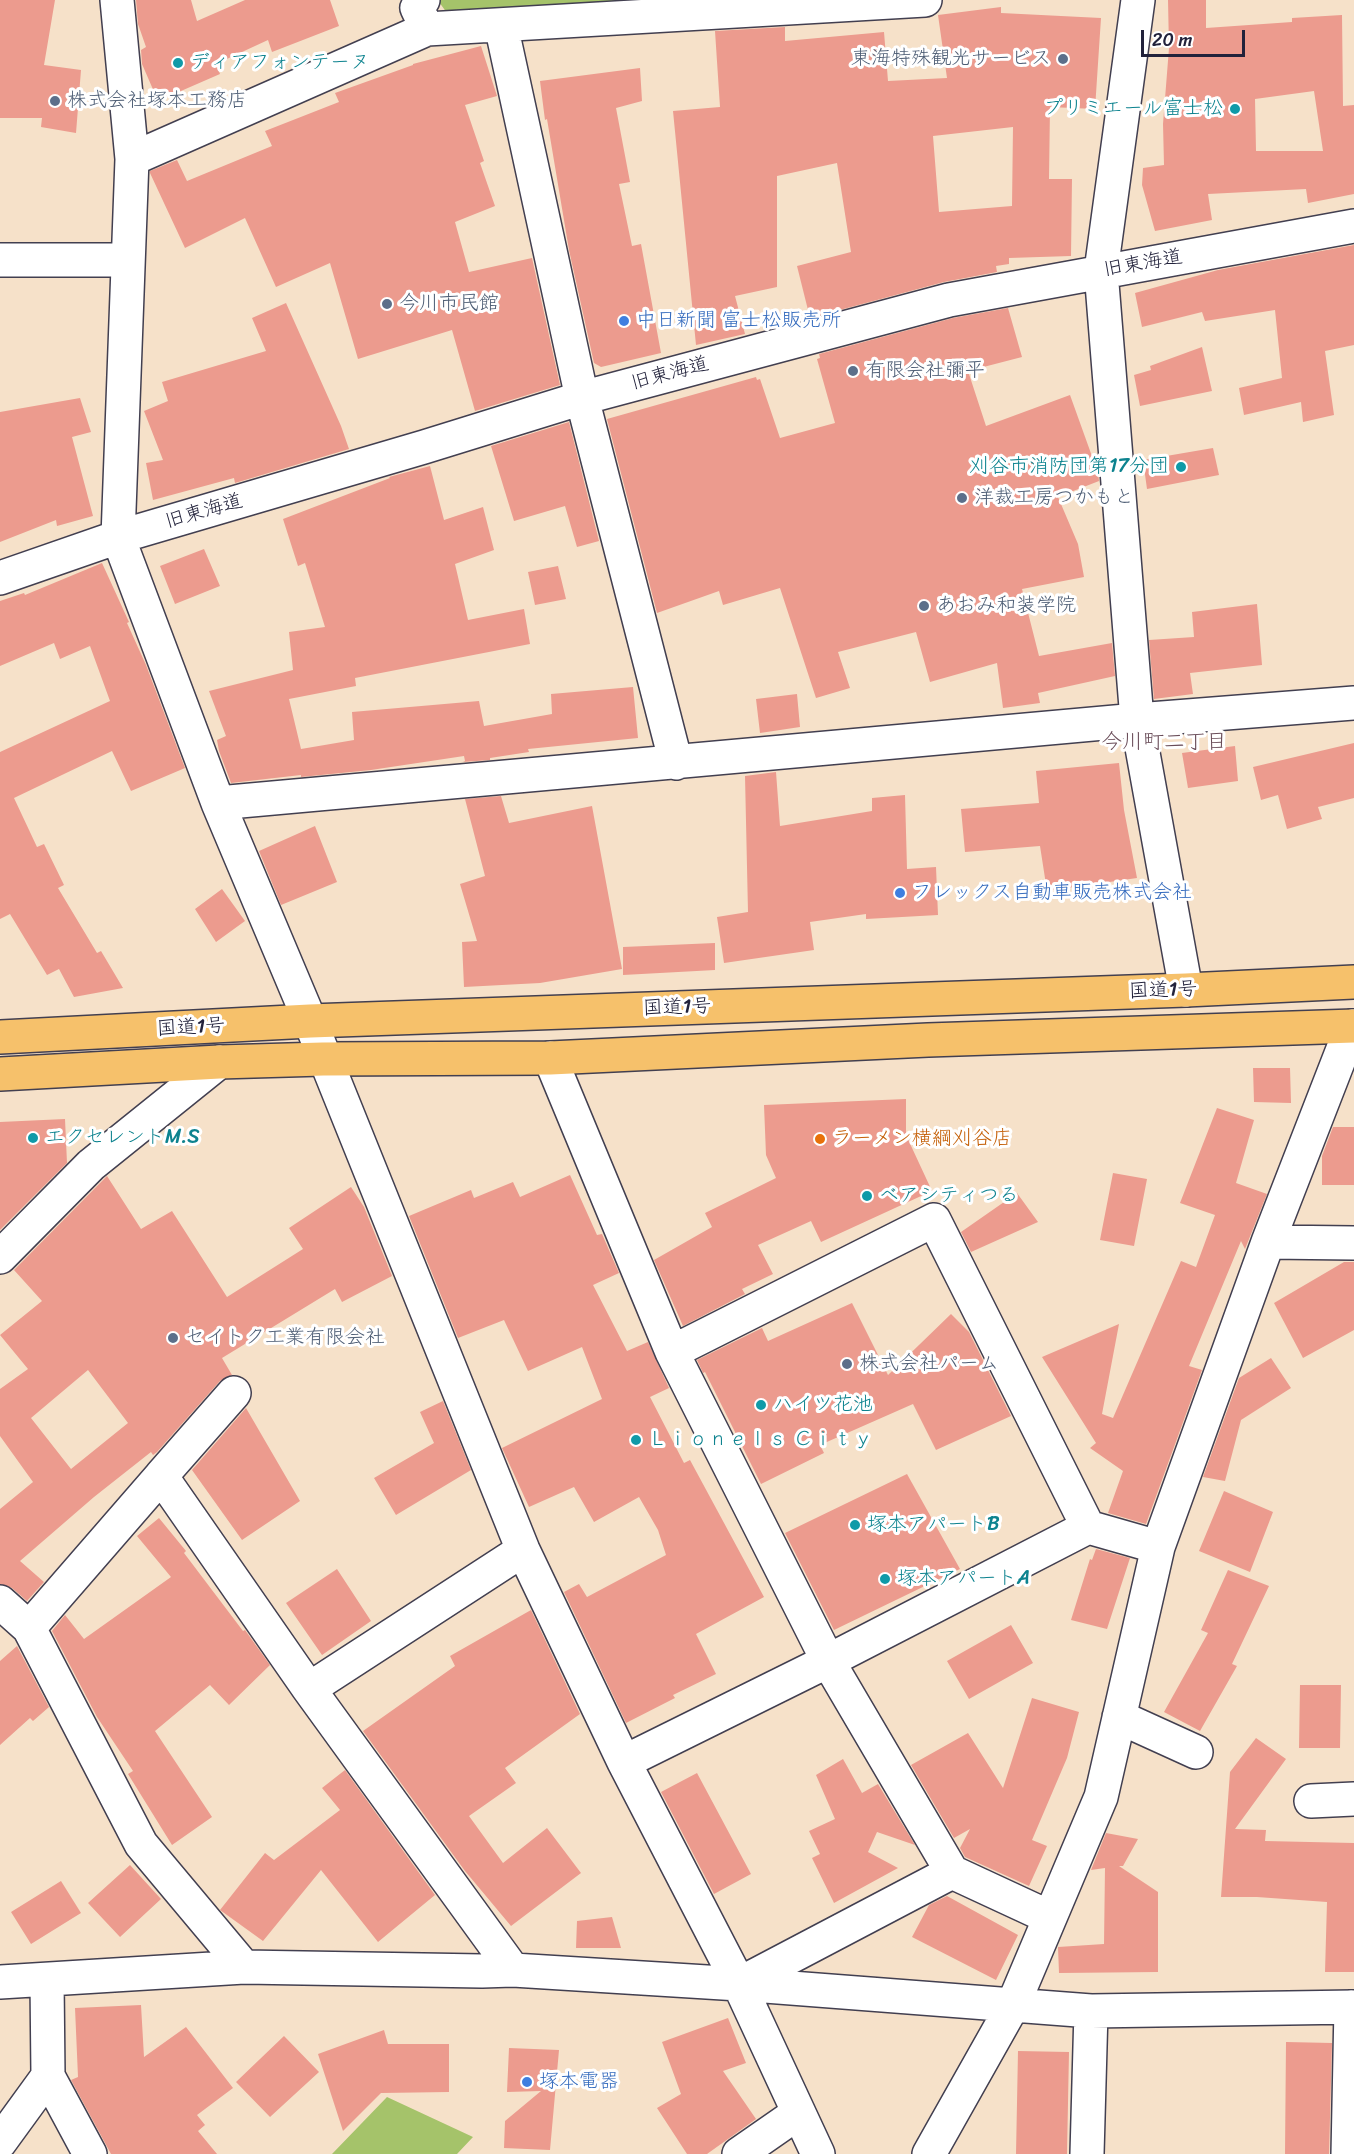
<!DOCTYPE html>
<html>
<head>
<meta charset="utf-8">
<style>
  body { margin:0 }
  #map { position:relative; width:1354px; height:2154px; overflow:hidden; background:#f6e1c9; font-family:Sriracha,sans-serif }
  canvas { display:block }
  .scale { position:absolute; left:1141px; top:30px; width:104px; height:27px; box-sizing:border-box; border:3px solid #22223b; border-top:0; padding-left:8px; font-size:18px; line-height:21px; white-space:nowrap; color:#22223b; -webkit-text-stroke:4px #fff; paint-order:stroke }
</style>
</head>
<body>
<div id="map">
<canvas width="1354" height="2154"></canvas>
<div class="scale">20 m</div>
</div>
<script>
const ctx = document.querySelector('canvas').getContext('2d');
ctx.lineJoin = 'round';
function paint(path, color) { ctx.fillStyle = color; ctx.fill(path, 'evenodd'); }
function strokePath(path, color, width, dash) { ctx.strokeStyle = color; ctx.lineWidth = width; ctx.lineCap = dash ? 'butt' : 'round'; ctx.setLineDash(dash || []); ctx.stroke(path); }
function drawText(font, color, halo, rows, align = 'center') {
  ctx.font = font + ' Sriracha,"Klee One",sans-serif'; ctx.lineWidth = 6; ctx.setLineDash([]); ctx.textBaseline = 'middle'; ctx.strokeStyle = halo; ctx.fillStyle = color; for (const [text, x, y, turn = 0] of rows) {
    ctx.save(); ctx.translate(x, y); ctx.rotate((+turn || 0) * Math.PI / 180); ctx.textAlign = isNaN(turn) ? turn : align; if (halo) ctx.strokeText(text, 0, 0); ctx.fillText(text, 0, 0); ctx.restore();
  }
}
paint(new Path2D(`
  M441,0h218l-212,13 -8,-11z
  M387,2097l86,40 -16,17h-125z`), '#a5c36a');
paint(new Path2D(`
  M0,0h55l-11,65 37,5 -5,63 -35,-6 1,-9h-42z
  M136,0h55l6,21 48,-21h85l9,26 -67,26 -4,-12 -52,24 4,10 -62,27 -16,-37 -1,-14 5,-3 -8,-23z
  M1168,0h38v28l86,-6v-4l50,-3 1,91 11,-1v89l-46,9 -2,-14 -98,5 4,26 -57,11 -13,-46 1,-17 21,-3 -1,-41 6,-76zM1314,91l9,60h-67l-1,-52z
  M1001,7v6l100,5 -6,91 -45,-2 -1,72h23l-1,77 -62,2v6l-13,2 1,6 -53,10 -134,36 -13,-52 54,-14 -14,-89 -60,13v111l-42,9 10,38 -49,11 -23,-234 47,-4 -5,-76 70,-4v14l99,-9 4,49 59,-3 -9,-63zM1013,127l-1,79 -73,6 -6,-76z
  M481,46l16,50 -32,9 19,56 -4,2 15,43 -40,16 14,50 63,-14 28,127 -85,26 -23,-81 -94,29 -28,-96 -54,24 -31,-69 -60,30 -35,-75v-2l27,-11 10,21 85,-35 -7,-15 74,-29 -4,-9 78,-28v-1z
  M640,68l2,33 -26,7 14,74 -11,2 13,62 9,-2 20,109 -60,14 -7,-4 -25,-113 -22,-131 -2,1 -5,-39z
  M1354,245v100l-29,6 9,64 -31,7 -2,-20 -57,13 -5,-27 43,-10 -7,-68 -70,11 -3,-9 -60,15 -7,-34 83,-23z
  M286,303l55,123 8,23 -114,34 -1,-5 -81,22 -7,-37 17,-3 -19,-49 24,-10 -6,-19 104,-31 -14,-33z
  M1008,308l14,49 -54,14 18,55 84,-31 28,78 1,8 -41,16 20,47 6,33 -62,12 17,67 73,-13 3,33 -77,17 2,10 -37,5 -6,-45 -67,19 -14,-50 -78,20 12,36 -34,10 -36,-110 -57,17 -4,-14 -62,22 -50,-194 149,-42 1,3 3,-1 20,59 55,-15 -18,-64 3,-1 -1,-4 134,-36z
  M1202,347l10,44 -72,15 -6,-31 17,-5 -1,-4z
  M80,398l11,34 -19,5 21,79 -36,10 -1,-6 -56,22v-130z
  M569,422l30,119 -22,6 -12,-41 -51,15 -23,-75z
  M1213,448l6,27 -72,14 -4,-29z
  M430,466l14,54 39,-13 11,43 -39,14 13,56 56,-11 6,35 -175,34 1,8 -67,13 12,50 53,-9 -2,-28 127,-11 5,25 68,-12 -1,-20 82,-7 5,51 -110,11 1,3 -39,6v2l-27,2 2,-1 -1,-5 -93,14 -70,7v-2l-70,8 -12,-32 -2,-11 9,-4 -17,-45 84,-21 -4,-38 36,-5 -20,-64 -7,3 -15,-47 107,-41 -1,-1z
  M204,549l16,37 -45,18 -15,-38z
  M102,563l27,59 -2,1 19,42 39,103 -54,23 -19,-40 -98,47 23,49 7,-3 20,41 -6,3 39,65 4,-2 22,37 -49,9 -15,-28 -12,6 -37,-61 -10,5v-167l110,-51 -20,-55 -30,13 -6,-16 -54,23v-65l24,-8 1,2z
  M558,566l8,33 -31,6 -7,-33z
  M1257,604l5,61 -72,8 3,21 -39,5 -5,-59 45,-3 -2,-25z
  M797,694l3,33 -40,6 -4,-34z
  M1354,743v55l-36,9 4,12 -35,10 -9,-34 -17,5 -8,-33z
  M1235,746l3,35 -50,7 -6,-35z
  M1119,763l5,47 13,68 -90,13 -7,-45 -75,6 -4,-43 78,-6 -3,-32z
  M776,772l4,54 92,-15v-13l33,-3 2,74 29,-2 2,48 -72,4v-5l-56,8 4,28 -90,13 -7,-46 31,-5 -3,-136z
  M501,796l8,27 83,-17 30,163 -82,14 -76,4 -2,-45 15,-1 -17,-57 25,-8 -20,-77z
  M315,826l22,56 -56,23 -22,-54z
  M222,889l23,32 -29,21 -21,-33z
  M715,943v27l-92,5v-28z
  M1253,1068h37l1,35 -37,-1z
  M906,1099v36l26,56 -111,51 -10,-21 -53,24 15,29 -31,15 3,5 -62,32 -29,-66 58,-33 -7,-14 71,-35 -10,-23 -2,-50z
  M1217,1108l37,12 -18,63 31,11 -22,55 -4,-8 -52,125 13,4 -56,154 -38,-11 15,-42 -33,-23 6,-5 -54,-86 77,-33 -17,90 11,4 68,-157 15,6 19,-52 -35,-12z
  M65,1119l2,44 -67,67v-108z
  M1333,1127h21v58h-32v-29z
  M1113,1173l34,6 -13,67 -34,-6z
  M570,1175l27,60 5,-1 17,39 -26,12 34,66 21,-9 21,46 -19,9 34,66 6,-3 74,137 -68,37 20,40 -43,21 2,3 -49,25 -62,-131 15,-8 8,13 79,-42 -8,-25 -19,-33 -45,25 -20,-35 -45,20 -27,-59 100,-49 -20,-52 -54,24 -24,-51 -46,18 -49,-122 62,-26 3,8 39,-16 7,15z
  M107,1176l34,53 31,-18 55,86 76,-48 -14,-21 62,-41 13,20 28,69 -50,26 -7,-13 -113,69 10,17 -12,6 -63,71 -4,3 -2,-3 -57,45 -74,64 24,21 -17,19 -15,-13 -12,-4v-75l33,-27 -33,-46v-47l28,-20 -28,-34 42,-34 -28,-31zM88,1370l40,53 -57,46 -40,-51z
  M1017,1193l21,29 -67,30 -10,-20z
  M1344,1262h10v68l-51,28 -29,-55z
  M852,1303l36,72 63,-61 18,18 42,84 -75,34 -23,-46 -93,41 4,8 -63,31 -56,-112 -2,1 -6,-13 65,-32 6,13z
  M1271,1358l20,30 -50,32 -16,61 -22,-4 36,-99z
  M443,1401l28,69 -75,45 -22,-37 60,-35 -14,-31z
  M246,1408l54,93 -58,39 -50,-70z
  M907,1474l53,95 -126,61 -49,-97z
  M1224,1491l49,21 -23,60 -51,-21z
  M159,1518l27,33 -2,2 59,78 2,-1 25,35 -41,40 -19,-20 -55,46 57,86 -40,28 -44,-71 5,-3 -36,-54 -45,-86 13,-16 19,24 87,-62 -34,-41z
  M1096,1549l34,9 -23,71 -36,-9 19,-61 2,1z
  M337,1569l34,52 -49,34 -36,-52z
  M1228,1570l41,16 -37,78 5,2 -37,65 -36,-19 44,-79 -7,-3z
  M531,1610l49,104 -75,54 11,15 -47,33 34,47 44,-35 34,45 -70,53 -46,-55 -102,-140 92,-65 -5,-10z
  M1011,1625l22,38 -64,36 -22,-38z
  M17,1646l32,61 -16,14 -3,-3 -30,27v-84z
  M1300,1685h41l-1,63h-41z
  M1032,1698l47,14 -12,46 -35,82 15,6 -18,40 -64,-29 -5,-9 10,-19 -16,9 -43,-73 57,-32 35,55z
  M1256,1738l30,21 -51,70 31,1 -1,11 89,2v129h-29l2,-70 -70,-5h-36l9,-125z
  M843,1759l19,34 16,-9 37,61 -38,-13 -9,20 30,16 -64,35 -22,-45 8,-4 -11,-23 26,-12 -19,-44z
  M345,1770l90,125 -57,47 -57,-72 -58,71 -43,-31 45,-57 9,7 66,-50 -18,-22z
  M697,1773l54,101 -37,20 -53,-102z
  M1106,1833l32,6 -15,27h-4l39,26v80l-99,1 -1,-26 46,-3 1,-76 -14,2z
  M130,1865l31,34 -41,38 -32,-34z
  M61,1881l20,32 -50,31 -20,-32z
  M947,1896l71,39 -22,45 -84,-43 17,-32z
  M612,1917l9,31h-45l1,-27z
  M141,2005l3,52 42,-30 47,61 -36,27 8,10 -7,6 19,23h-106l-40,-74 7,-3 -3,-69z
  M728,2018l18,45 -23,8 33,48 -49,35h-20l-30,-46 24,-14 -19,-52z
  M384,2030l4,14h61v48l-68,1 -38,38 -25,-77z
  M284,2036l35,36 -49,45 -34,-35z
  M1286,2042l46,1 -3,111h-44z
  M509,2048l50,2 -9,100 -46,-2 1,-27 36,-30 -34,1z
  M1018,2051l51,1 -2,102h-51z`), '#ec9b8e');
const minor = new Path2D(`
  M117,0l15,159 -14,378 100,266 92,218 213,529 101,212 115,222 79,170
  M423,0l-6,8 10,21
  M1138,0l-37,271 36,449 49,270
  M501,25l81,373 94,365
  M132,159l295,-130 498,-29
  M0,260h128
  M0,578l118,-41 306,-90 158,-49 367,-98 405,-74
  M218,803l919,-83 217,-17
  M550,1058l122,294 156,309 124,211 97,45
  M1268,1242l86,1
  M0,1257l91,-92 128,-103
  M672,1352l262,-132 154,307 70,20
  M161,1476l73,-83
  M0,1602l29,26
  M309,1689l204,281
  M1119,1717l77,35
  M624,1762l204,-101 260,-134
  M1311,1801l43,-2
  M244,1967l-103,-123 -112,-216 132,-152 148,213 214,-139
  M47,1980l1,96 42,78
  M0,1982l244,-15 238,4 31,-1 226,14 352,27 263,-4
  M739,1984l213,-112
  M0,2142l48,-66
  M739,2154l59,-41
  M929,2154l84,-149 88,-208 57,-250 110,-305 84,-216
  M1087,2154l4,-143
  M1348,2154l3,-147`);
const highway = new Path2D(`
  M0,1037l310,-16 876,-31 168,-8
  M0,1074l219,-12 104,-3 227,-1 378,-18 426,-14`);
strokePath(minor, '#423f50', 36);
strokePath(highway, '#423f50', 36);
strokePath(minor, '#fff', 33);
strokePath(highway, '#f6c16b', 33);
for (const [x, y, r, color] of [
  [1063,59,6,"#5c6f8a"],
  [178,63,6,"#0f9aa8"],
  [55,101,6,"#5c6f8a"],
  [1235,109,6,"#0f9aa8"],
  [387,304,6,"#5c6f8a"],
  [624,321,6,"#3f7fe0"],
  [853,371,6,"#5c6f8a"],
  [1181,467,6,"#0f9aa8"],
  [962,498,6,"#5c6f8a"],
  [924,606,6,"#5c6f8a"],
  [900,893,6,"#3f7fe0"],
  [33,1138,6,"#0f9aa8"],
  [820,1139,6,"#e8710a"],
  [867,1196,6,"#0f9aa8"],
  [173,1338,6,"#5c6f8a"],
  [847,1364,6,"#5c6f8a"],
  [761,1405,6,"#0f9aa8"],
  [636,1440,6,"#0f9aa8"],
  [855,1525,6,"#0f9aa8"],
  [885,1579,6,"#0f9aa8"],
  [527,2082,6,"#3f7fe0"]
]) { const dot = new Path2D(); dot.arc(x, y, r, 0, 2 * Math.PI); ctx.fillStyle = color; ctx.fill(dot); strokePath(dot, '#fff', 2); }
drawText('20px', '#4e5e75', '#fff', [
  ["東海特殊観光サービス",1051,59,"right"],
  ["株式会社塚本工務店",67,101],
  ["今川市民館",399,304],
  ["有限会社彌平",865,371],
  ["洋裁工房つかもと",974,498],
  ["あおみ和装学院",936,606],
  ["セイトク工業有限会社",185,1338],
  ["株式会社パーム",859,1364]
], 'left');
drawText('20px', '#0d838f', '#fff', [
  ["ディアフォンテーヌ",190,63],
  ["プリミエール富士松",1223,109,"right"],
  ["刈谷市消防団第17分団",1169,467,"right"],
  ["エクセレントM.S",45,1138],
  ["ベアシティつる",879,1196],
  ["ハイツ花池",773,1405],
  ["Ｌｉｏｎｅｌｓ Ｃｉｔｙ",648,1440],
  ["塚本アパートB",867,1525],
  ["塚本アパートA",897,1579]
], 'left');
drawText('20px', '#22223b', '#fff', [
  ["旧東海道",1143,264,-10],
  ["旧東海道",670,374,-15],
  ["旧東海道",204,512,-16],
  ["国道1号",1163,991,-2],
  ["国道1号",677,1008,-2],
  ["国道1号",191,1028,-3]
]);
drawText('20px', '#366cbe', '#fff', [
  ["中日新聞 富士松販売所",636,321],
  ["フレックス自動車販売株式会社",912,893],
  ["塚本電器",539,2082]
], 'left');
drawText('20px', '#c56008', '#fff', [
  ["ラーメン横綱刈谷店",832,1139]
], 'left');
drawText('21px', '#694c58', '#fff', [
  ["今川町二丁目",1164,743]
]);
</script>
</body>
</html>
